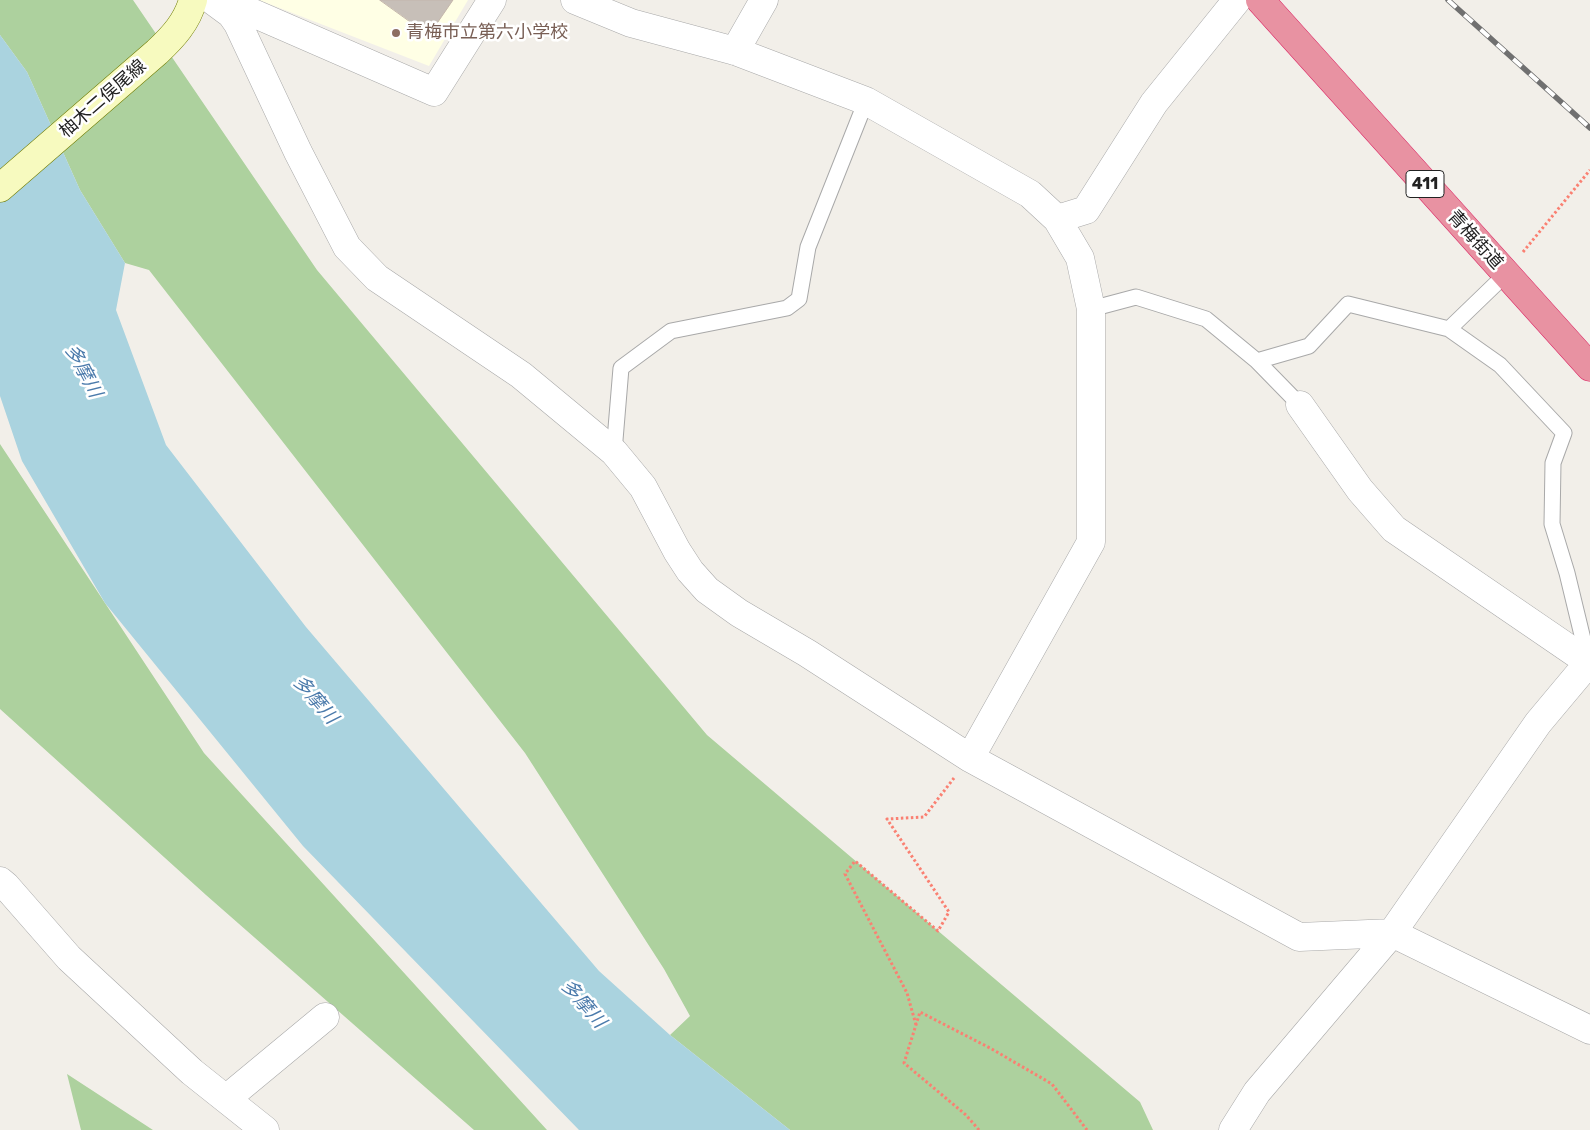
<!DOCTYPE html>
<html>
<head>
<meta charset="utf-8">
<style>
  body { margin:0 }
  canvas { display:block; background:#f2efe9 }
</style>
</head>
<body>
<canvas width="1590" height="1130"></canvas>
<script>
const ctx = document.querySelector('canvas').getContext('2d');
ctx.lineJoin = 'round';
function paint(path, color) { ctx.fillStyle = color; ctx.fill(path, 'evenodd'); }
function strokePath(path, color, width, dash) { ctx.strokeStyle = color; ctx.lineWidth = width; ctx.lineCap = dash ? 'butt' : 'round'; ctx.setLineDash(dash || []); ctx.stroke(path); }
function drawText(font, color, halo, rows, align = 'center') {
  ctx.font = font + ' Rubik,"Noto Sans JP",sans-serif'; ctx.lineWidth = 5; ctx.setLineDash([]); ctx.textBaseline = 'middle'; ctx.strokeStyle = halo; ctx.fillStyle = color; for (const [text, x, y, turn = 0] of rows) {
    ctx.save(); ctx.translate(x, y); ctx.rotate((+turn || 0) * Math.PI / 180); ctx.textAlign = isNaN(turn) ? turn : align; if (halo) ctx.strokeText(text, 0, 0); ctx.fillText(text, 0, 0); ctx.restore();
  }
}
paint(new Path2D(`
  M259,0h209l-39,66z`), '#ffffe5');
paint(new Path2D(`
  M0,0h133l184,270 390,465 433,367 13,28h-363l-120,-95 20,-19 -26,-47 -139,-216 -376,-483 -24,-7 -45,-73 -53,-118 -27,-37z
  M0,444l204,309 343,377h-73l-268,-235 -206,-186z
  M67,1074l86,56h-72z`), '#add19e');
paint(new Path2D(`
  M0,35l27,37 53,118 45,73 -9,47 50,135 140,182 293,344 71,64 120,95h-211l-276,-284 -198,-243 -83,-142 -22,-65z`), '#aad3df');
const building = new Path2D(`
  M380,0h73l-24,35z`);
paint(building, '#c7bfb8');
strokePath(building, '#c4b6ab', 1);
const lane = new Path2D(`
  M1506,274l-57,55 51,36 64,68 -11,30 -1,61 15,49 21,87
  M1091,309l45,-12 70,22 51,42 52,-15 39,-42 101,25
  M1257,361l43,44
  M614,452l7,-84 50,-37 116,-23 12,-9 9,-52 58,-146`);
const street = new Path2D(`
  M212,0l19,14 7,10 60,128 49,95 30,31 144,97 93,77 29,35 34,64 13,20 17,19 32,23 68,40 163,105 329,179 93,-4 198,97
  M223,0l211,92 58,-92
  M575,0l56,23 104,28 131,50 164,93 27,25 23,39 11,51v233l-121,216
  M735,51l29,-51
  M1057,219l29,-9 68,-107 83,-103
  M1300,405l60,85 34,39 196,134
  M0,881l6,5 63,72 123,114 73,58
  M226,1099l99,-82
  M1233,1130l24,-38 135,-159 146,-210 51,-61`);
const secondary = new Path2D(`
  M0,188l157,-136c16,-15 30,-30 36,-52`);
const highway = new Path2D(`
  M1260,0l330,367`);
strokePath(lane, '#a9a9a9', 17);
strokePath(street, '#a9a9a9', 29);
strokePath(secondary, '#707d05', 29);
strokePath(highway, '#dc2a67', 29);
strokePath(new Path2D(`
  M1523,252l67,-82
  M916,1025l-9,-32 -62,-119 10,-13 83,70 11,-19 -62,-93 37,-2 30,-39
  M979,1130l-13,-15 -62,-52 16,-51 70,36 62,36 35,46`), '#fa8072', 3, [2.5, 2.5]);
strokePath(lane, '#fff', 15);
strokePath(street, '#fff', 28);
strokePath(secondary, '#f7fabf', 28);
strokePath(highway, '#e892a2', 28);
const rail = new Path2D(`
  M1448,0l142,128`);
strokePath(rail, '#707070', 5.5);
strokePath(rail, '#fff', 4, [11]);
for (const [x, y, r, color] of [
  [396,33,5,"#8d6e63"]
]) { const dot = new Path2D(); dot.arc(x, y, r, 0, 2 * Math.PI); ctx.fillStyle = color; ctx.fill(dot); strokePath(dot, '#fff', 2); }
for (const [x, y, w] of [
  [1425,184,38]
]) { const box = new Path2D(); box.roundRect(x - w / 2, y - 13.5, w, 27, 4); ctx.fillStyle = '#fff'; ctx.fill(box); strokePath(box, '#222', 1); }
drawText('bold 16px', '#222', null, [
  ["411",1425,184]
]);
drawText('18px', '#785e54', '#fff', [
  ["青梅市立第六小学校",406,33]
], 'left');
drawText('18px', '#222', '#fff', [
  ["柚木二俣尾線",103,99,-41],
  ["青梅街道",1475,240,48]
]);
drawText('italic 19px', '#4a7aab', '#fff', [
  ["多摩川",83,371,62],
  ["多摩川",315,700,49],
  ["多摩川",583,1004,49]
]);
</script>
</body>
</html>
